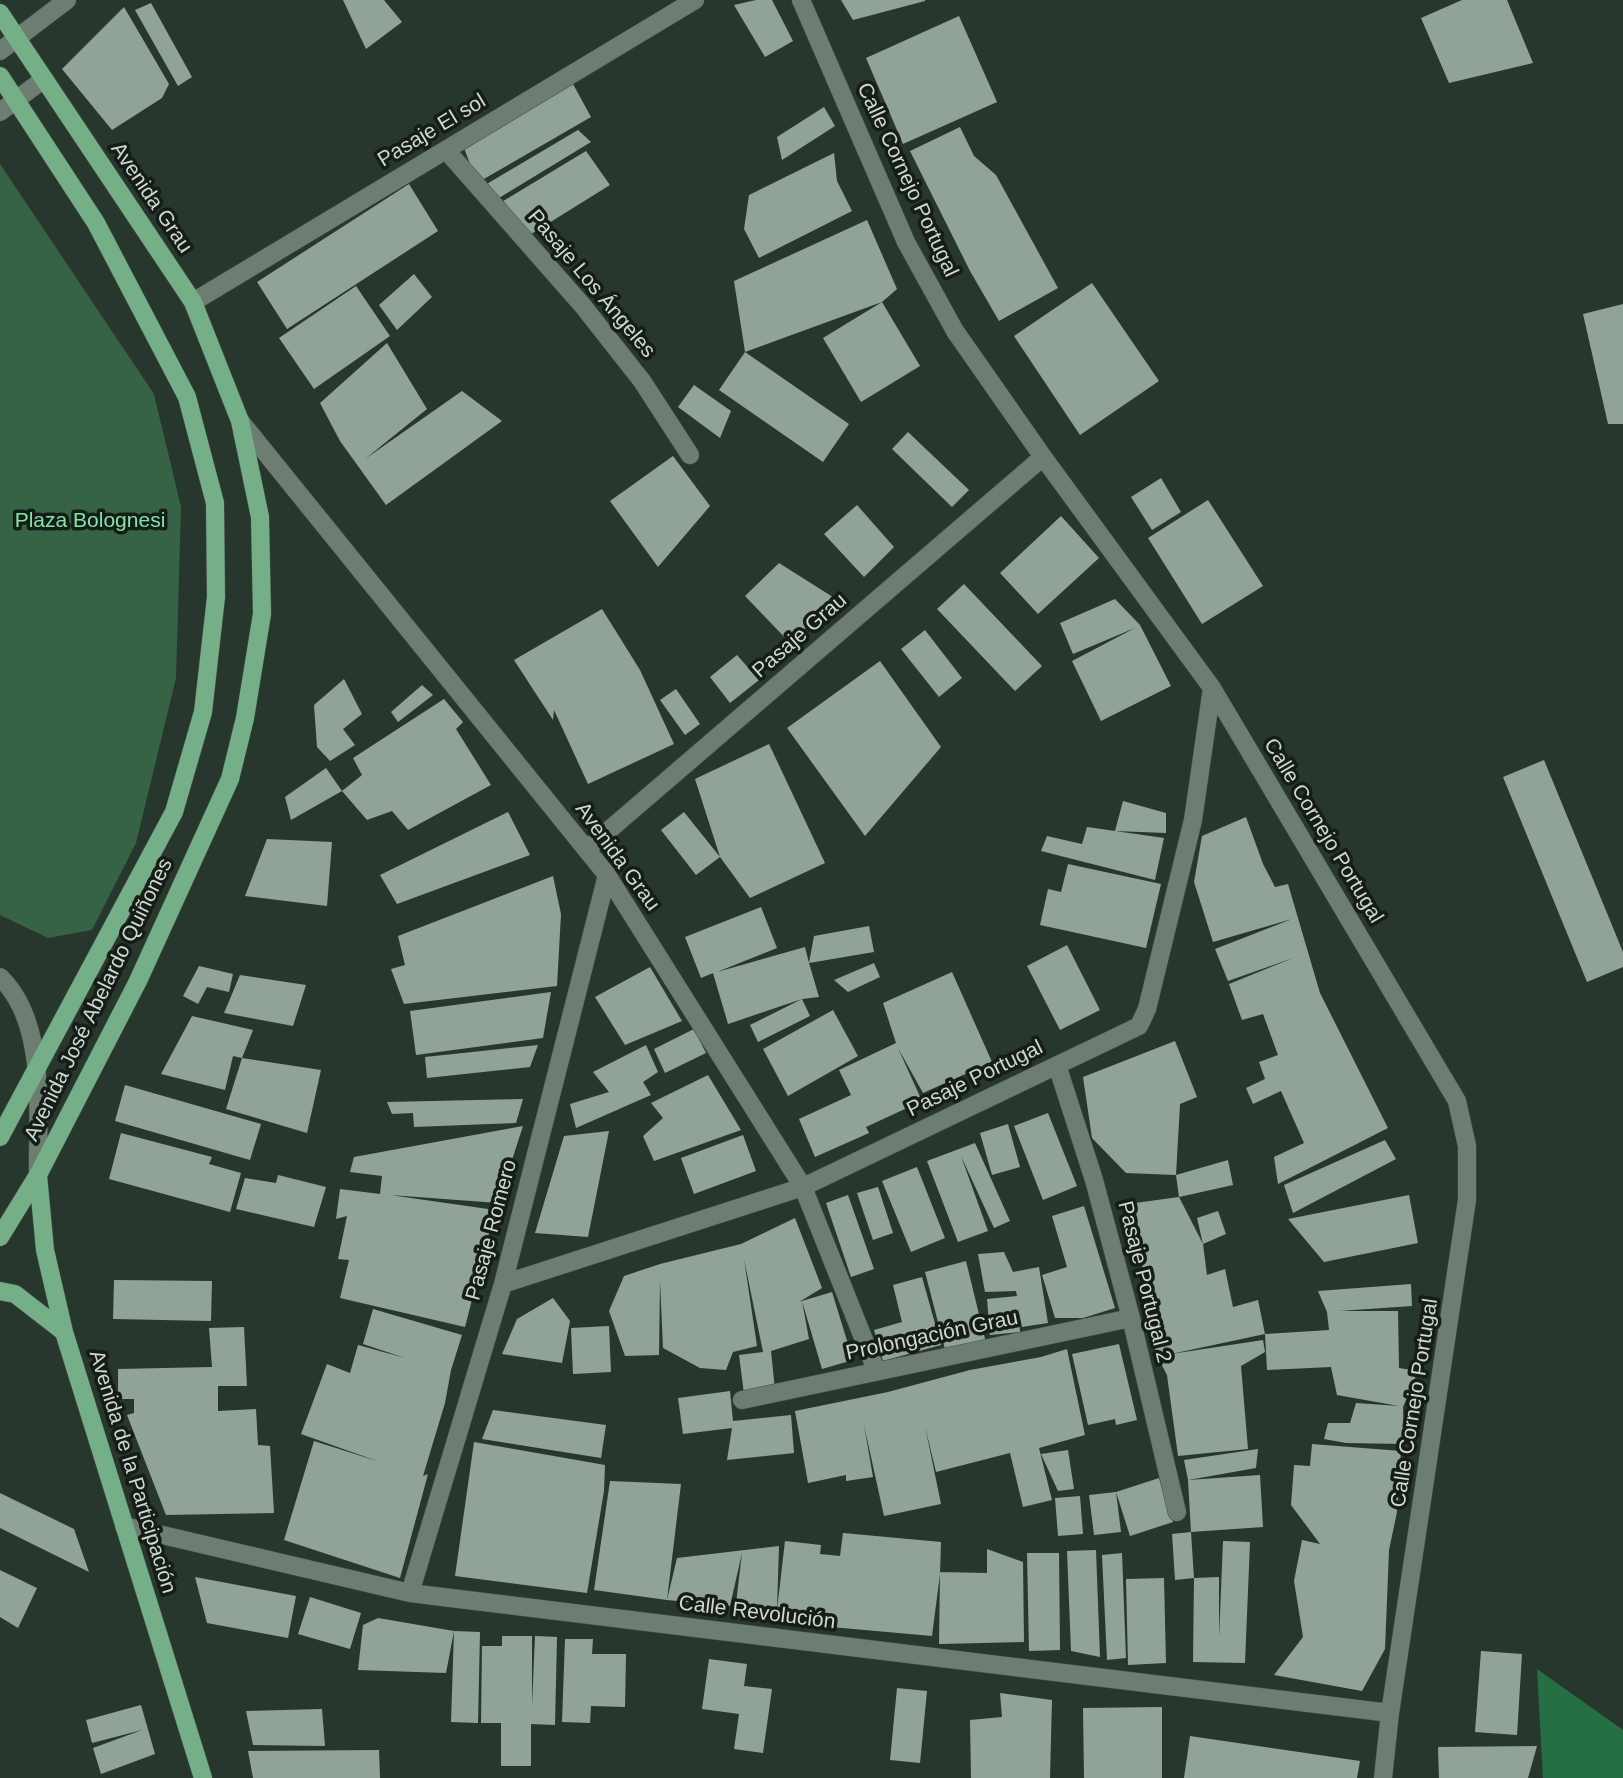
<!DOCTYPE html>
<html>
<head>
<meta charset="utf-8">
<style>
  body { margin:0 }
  canvas { display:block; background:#28372d }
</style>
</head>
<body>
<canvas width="1623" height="1778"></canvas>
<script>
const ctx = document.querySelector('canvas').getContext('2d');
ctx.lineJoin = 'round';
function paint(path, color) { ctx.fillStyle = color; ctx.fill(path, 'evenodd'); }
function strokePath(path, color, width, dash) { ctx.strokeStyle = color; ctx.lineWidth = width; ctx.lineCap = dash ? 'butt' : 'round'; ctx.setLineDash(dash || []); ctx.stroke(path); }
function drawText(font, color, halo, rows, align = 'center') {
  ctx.font = font + ' Arial,sans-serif'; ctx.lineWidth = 7; ctx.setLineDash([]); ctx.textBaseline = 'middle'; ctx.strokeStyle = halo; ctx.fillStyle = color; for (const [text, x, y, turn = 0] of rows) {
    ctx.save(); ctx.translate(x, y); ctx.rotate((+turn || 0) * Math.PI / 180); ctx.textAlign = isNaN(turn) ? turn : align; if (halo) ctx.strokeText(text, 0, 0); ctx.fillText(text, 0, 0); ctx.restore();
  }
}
paint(new Path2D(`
  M0,164l154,230 27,113 -5,171 -40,165 -44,87 -44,8 -48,-23z`), '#366245');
paint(new Path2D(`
  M1537,1669l86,61v48h-80z`), '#266e43');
paint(new Path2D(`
  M343,0h41l18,22 -36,27z
  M756,0h16l21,41 -28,16 -31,-52z
  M841,0h84v1l-72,19z
  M1462,0h45l26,63 -84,20 -28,-65z
  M151,3l41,74 -14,9 -43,-76z
  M124,7l45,77 -7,14 -50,32 -50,-61z
  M959,16l38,86 -94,42 -37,-86z
  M573,84l18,33 -114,66 -13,-35z
  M824,107l11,19 -53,34 -5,-23z
  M960,127l14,29 22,19 62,113 -59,33 -29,-50 -60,-120z
  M578,130l13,12 -97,59 -9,-16z
  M586,151l24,34 -82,51 -28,-33z
  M834,153l3,28 15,30 -93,47 -15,-29 5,-34z
  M409,184l29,47 -151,98 -30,-47z
  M867,220l30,69 -15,13 38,64 -59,36 -38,-64 59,-36 -137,50 -11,-71z
  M414,274l18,23 -35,33 -18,-25z
  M1092,283l67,98 -79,54 -66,-99z
  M356,286l34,50 -76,53 -35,-51z
  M1623,304v120h-15l-25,-110z
  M387,343l40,66 -62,50 97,-68 40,30 -116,84 -46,-64 -20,-38z
  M745,352l104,72 -26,38 -104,-72z
  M694,385l37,26 -11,27 -42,-31z
  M908,432l61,58 -17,17 -60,-58z
  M673,456l37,50 -52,61 -48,-66z
  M1161,478l20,34 -29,18 -21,-33z
  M1208,500l55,86 -61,38 -54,-86z
  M857,505l37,42 -30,30 -40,-43z
  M1061,516l38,42 -61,56 -38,-41z
  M779,563l57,36 -46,44 -45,-47z
  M964,584l78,82 -27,25 -78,-82z
  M1115,599l25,26 31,61 -70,35 -29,-60 63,-33 -62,26 -13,-31z
  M602,609l38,61 34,74 -86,40 -34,-74 -1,10 -39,-60z
  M925,630l37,48 -23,19 -38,-48z
  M737,655l22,25 -29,23 -20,-26z
  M880,661l61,86 -76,89 -78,-108z
  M344,679l18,35 -19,15 12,16 -25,16 -13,-14 -3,-42z
  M422,685l11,10 -35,27 -7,-10z
  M676,689l24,35 -15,11 -25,-35z
  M444,699l19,23 -7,7 35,56 -83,45 -16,-19 -25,9 -25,-29 -51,29 -6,-23 41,-29 16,23 20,-16 -9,-17z
  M769,744l56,119 -75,35 -30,-41 -24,18 -35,-45 23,-18 36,45 -25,-78z
  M1544,760l79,192v15l-36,15 -84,-205z
  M1123,801l43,12v20l-51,-2z
  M508,812l22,43 -133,49 -17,-29z
  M1246,817l17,47 12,23 13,-3 32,109 68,135 -110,56 -4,-27 30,-14 -23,-52 -28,13 -7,-16 19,-9 -6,-17 19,-7 -15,-41 -21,6 -13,-36 64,-26 -65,23 -13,-32 77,-30 -79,23 -19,-60 8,-46z
  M1087,827l77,11 -9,42 -114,-29 6,-15 35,8z
  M267,839l65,3 -5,64 -82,-10z
  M1068,864l93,20 -15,64 -106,-23 8,-36 13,3z
  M553,876l8,38 -4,72 -153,18 -13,-35 14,-4 -7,-29z
  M761,907l16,41 -60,24 88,-25 4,16 5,-27 55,-10 5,26 -65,11 10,34 -17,2 8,17 -52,26 -8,-17 52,-26 -74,25 -15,-51 -12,5 -16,-41z
  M1067,945l33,65 -40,20 -33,-64z
  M874,963l6,14 -32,15 -14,-12z
  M199,966l34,8 -4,18 -22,-5 -9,17 -15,-8z
  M650,967l32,54 -57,24 -30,-48z
  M952,972l40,90 -69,31 -25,-45 24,53 -56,26 3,6 -54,24 -16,-38 52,-24 -12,-25 57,-27 -13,-40z
  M240,975l66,10 -13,41 -69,-13z
  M551,992l-8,46 -127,17 -6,-44z
  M833,1010l25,46 -70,40 -25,-47z
  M192,1016l61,14 -11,28 -9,-2 -8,34 -64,-16z
  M694,1029l12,24 -41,20 -11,-24z
  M1175,1041l22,56 -17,7 -4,71 -50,-2 -34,-35 -9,-61z
  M538,1045l-8,22 -103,11 -2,-21z
  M646,1045l12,27 -15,10 8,13 -75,33 -6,-24 39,-12 -16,-20z
  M242,1058l79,12 -14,63 -81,-24z
  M708,1075l33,55 -87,31 -11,-25 20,-18 -12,-15z
  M125,1085l136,39 -11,36 -135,-39z
  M523,1099l-7,24 -102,4 -1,-14 -21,1 -5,-12z
  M1048,1113l29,73 -34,14 -29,-74z
  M1008,1124l12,43 -28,8 -12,-42z
  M523,1126l-25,77 -108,-8 105,15 -30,117 -125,-29 9,-38 -11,-1 9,-43 -11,3 4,-30 40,5 2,-18 -32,-4 4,-15z
  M609,1131l-21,106 -53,-4 29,-97z
  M121,1133l91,24 -3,7 32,9 -11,39 -121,-33z
  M743,1135l13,36 -62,23 -13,-36z
  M1385,1140l11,19 -103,54 -9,-28z
  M975,1143l35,78 -16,7 -33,-72 27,75 -30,11 -31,-81z
  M1228,1160l5,25 -54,12 24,47 -6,-26 21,-7 8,23 -23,10 4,31 18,-6 8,38 25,-7 7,34 -94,20 92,-14 2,12 -24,14 7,83 -70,7 -11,-81 -10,-19 -8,-32 -14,-121 44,-6 -3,-22z
  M917,1167l28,71 -34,14 -29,-71z
  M278,1175l48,12 -12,40 -78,-18 9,-31 31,5z
  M878,1187l15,46 -20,7 -16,-47z
  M848,1195l26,74 -23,8 -25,-74z
  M1409,1195l9,48 -94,19 -36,-43z
  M1084,1206l31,102 -32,10h-28l-13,-43 25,-8 -15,-51z
  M795,1218l27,70 -23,14 3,-1 7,38 -38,12 4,39 -31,4 -5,-39 24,-3 -19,-93 13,87 -24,6 -7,18 -26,-2 -37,-20 -3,-67 -1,74 -34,1 -16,-45 15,-35 36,-12 81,-20z
  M1004,1252l9,20 26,-5 9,56 -26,4 -4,-19 2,24 -30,3 -3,-36 30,-3 -1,-5 -31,1 -7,-38z
  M966,1261l20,82 -40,10 -21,-81z
  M922,1277l19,68 -58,16 -9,-31 28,-8 -9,-37z
  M114,1280l98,1 -1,40 -98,-2z
  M1411,1284l1,22 -73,5h59l1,57 19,3 -15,36 1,37 -58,-1 -22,-4 4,-16h22l6,-20 43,3 -62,-11 -6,-28 -64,3 -2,-36 64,-4 -2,-18 -9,-21z
  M832,1292l21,68 -31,9 -20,-68z
  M553,1298l17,23 -8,42 -60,-9 15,-35z
  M373,1309l89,26 -11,35 -6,33 -22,73 5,-2 -28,104 -116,-38 30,-99 66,21 -79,-28 26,-70 23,9 8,-28 47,13 -42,-14z
  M609,1326l2,46 -38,2 -2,-46z
  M244,1327l3,59h-29v25l38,-2 2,36 12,1 4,67 -108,2 -39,-100 7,-2v-14h-16v-30l94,-2 -3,-39z
  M1119,1344l18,76 -21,5 -1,-6 -27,6 -16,-71z
  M1067,1349l18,86 -46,13 13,52 -29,7 -13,-54 -74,19 -11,-46 16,78 -57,12 -20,-91 9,52 -27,4v-6l-38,8 -13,-72 93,-19 82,-22 71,-13z
  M730,1391l3,30 58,-6 3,38 -67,7 5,-32 -49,6 -5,-36z
  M493,1410l113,15 -5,33 -119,-19z
  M474,1442l131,23 -1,26 -17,102 -132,-17z
  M1312,1444l89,7 -4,61 -8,38 -4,99 -23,42 -88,-16 29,-38 -9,-56 8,-41 18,4 -29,-39 3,-40 16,1z
  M1258,1449l-2,19 -68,12 72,-5 3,52 -72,5 -3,-52 -4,-20z
  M1068,1450l6,39 -16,2 -17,-37z
  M1159,1478l14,44 -43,14 -14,-44z
  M610,1481l71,3 -14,116 -73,-10z
  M1116,1492l5,40 -27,3 -5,-40z
  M0,1493l74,36 15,43 -89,-44z
  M1080,1496l3,38 -25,2 -3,-38z
  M1191,1532l3,46 -19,2 -3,-46z
  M843,1533l98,9 -1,32 -8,62 -101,-9 -96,-15 7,-59 -12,53 -63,-6 10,-42 102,-12 -2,64 8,-69 36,4 -1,9 20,2z
  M1223,1541l27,1 -5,121 -52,-1 1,-84 25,-1v61z
  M987,1549l36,13 1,80 -85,2 1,-72 47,1z
  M1096,1550l4,107 -29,-6 -4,-100z
  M1027,1553h32l1,97 -31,1z
  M1122,1553l4,105 -19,2 -5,-105z
  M0,1570l37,18 -19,40 -18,-11z
  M195,1577l101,19 -8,42 -81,-15z
  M1164,1578l2,85 -38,2 -2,-86z
  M310,1597l51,16 -11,36 -52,-15z
  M378,1618l76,13 26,1 -2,91 -27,-1 3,-91 -8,42 -88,-3 5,-45z
  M502,1636h30v70l3,-70 22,1 -2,88 -24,-1v42h-30v-43h-20l1,-77h20z
  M565,1639h28l-1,15h34l-1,53 -34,-1 -1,17 -28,-1z
  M1481,1651l41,3 -5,81 -42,-3z
  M709,1659l38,5 -3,22 28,3 -9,64 -29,-4 5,-35 -37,-5z
  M897,1688l30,3 -7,72 -30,-3z
  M1000,1693l52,7 -2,78h-79l-1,-58 32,-3z
  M141,1705l14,49 -54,20 -8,-26 49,-18 -50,13 -6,-23z
  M1162,1707v71h-78l-1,-70z
  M322,1709l3,37 -72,-1 -7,-34z
  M1190,1736l170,25 -3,17h-173z
  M1537,1746l-9,32h-89l-1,-31z
  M379,1750l1,28h-127l-5,-27z`), '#91a396');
const minor = new Path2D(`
  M801,0l105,242 49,89 88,126 169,231 245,413 10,45v54l-77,513 -7,65
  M0,51l67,-51
  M0,112l44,-33
  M446,150l137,156 59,75 48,74
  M193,302l502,-302
  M240,421l367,454 196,312 73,183
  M587,849l456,-392
  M0,977c48,46 37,137 38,198
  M1057,1065l37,115 37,138 46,194
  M503,1284l300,-97 336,-161 8,-17 46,-189 19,-132
  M742,1400l389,-82
  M124,1526l286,67 980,120
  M410,1593l93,-309 104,-409`);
const major = new Path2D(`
  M0,13l193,289 47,119 20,96 2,97 -17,104 -15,61 -92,202 -100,194 -38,62
  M0,76l96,147 91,174 28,106 1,94 -13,115 -29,100 -174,325
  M38,1175l7,75 19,82 139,446
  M0,1291l15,3 49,38`);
strokePath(minor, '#465249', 19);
strokePath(major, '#465249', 19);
strokePath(minor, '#6d7d71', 18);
strokePath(major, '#75af88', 18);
drawText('21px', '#ced7d0', '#161d18', [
  ["Pasaje El sol",432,131,-31],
  ["Calle Cornejo Portugal",907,180,65],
  ["Avenida Grau",151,198,56],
  ["Pasaje Los Ángeles",591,284,50],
  ["Pasaje Grau",800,636,-41],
  ["Calle Cornejo Portugal",1323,831,59],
  ["Avenida Grau",617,857,54],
  ["Avenida José Abelardo Quiñones",99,1000,-64],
  ["Pasaje Portugal",975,1079,-26],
  ["Pasaje Romero",492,1230,-75],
  ["Pasaje Portugal 2",1144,1282,76],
  ["Prolongación Grau",932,1336,-12],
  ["Calle Cornejo Portugal",1415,1403,-81],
  ["Avenida de la Participación",132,1472,73],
  ["Calle Revolución",757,1613,7]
]);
drawText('21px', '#82e3a3', '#161d18', [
  ["Plaza Bolognesi",90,521]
]);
</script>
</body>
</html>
